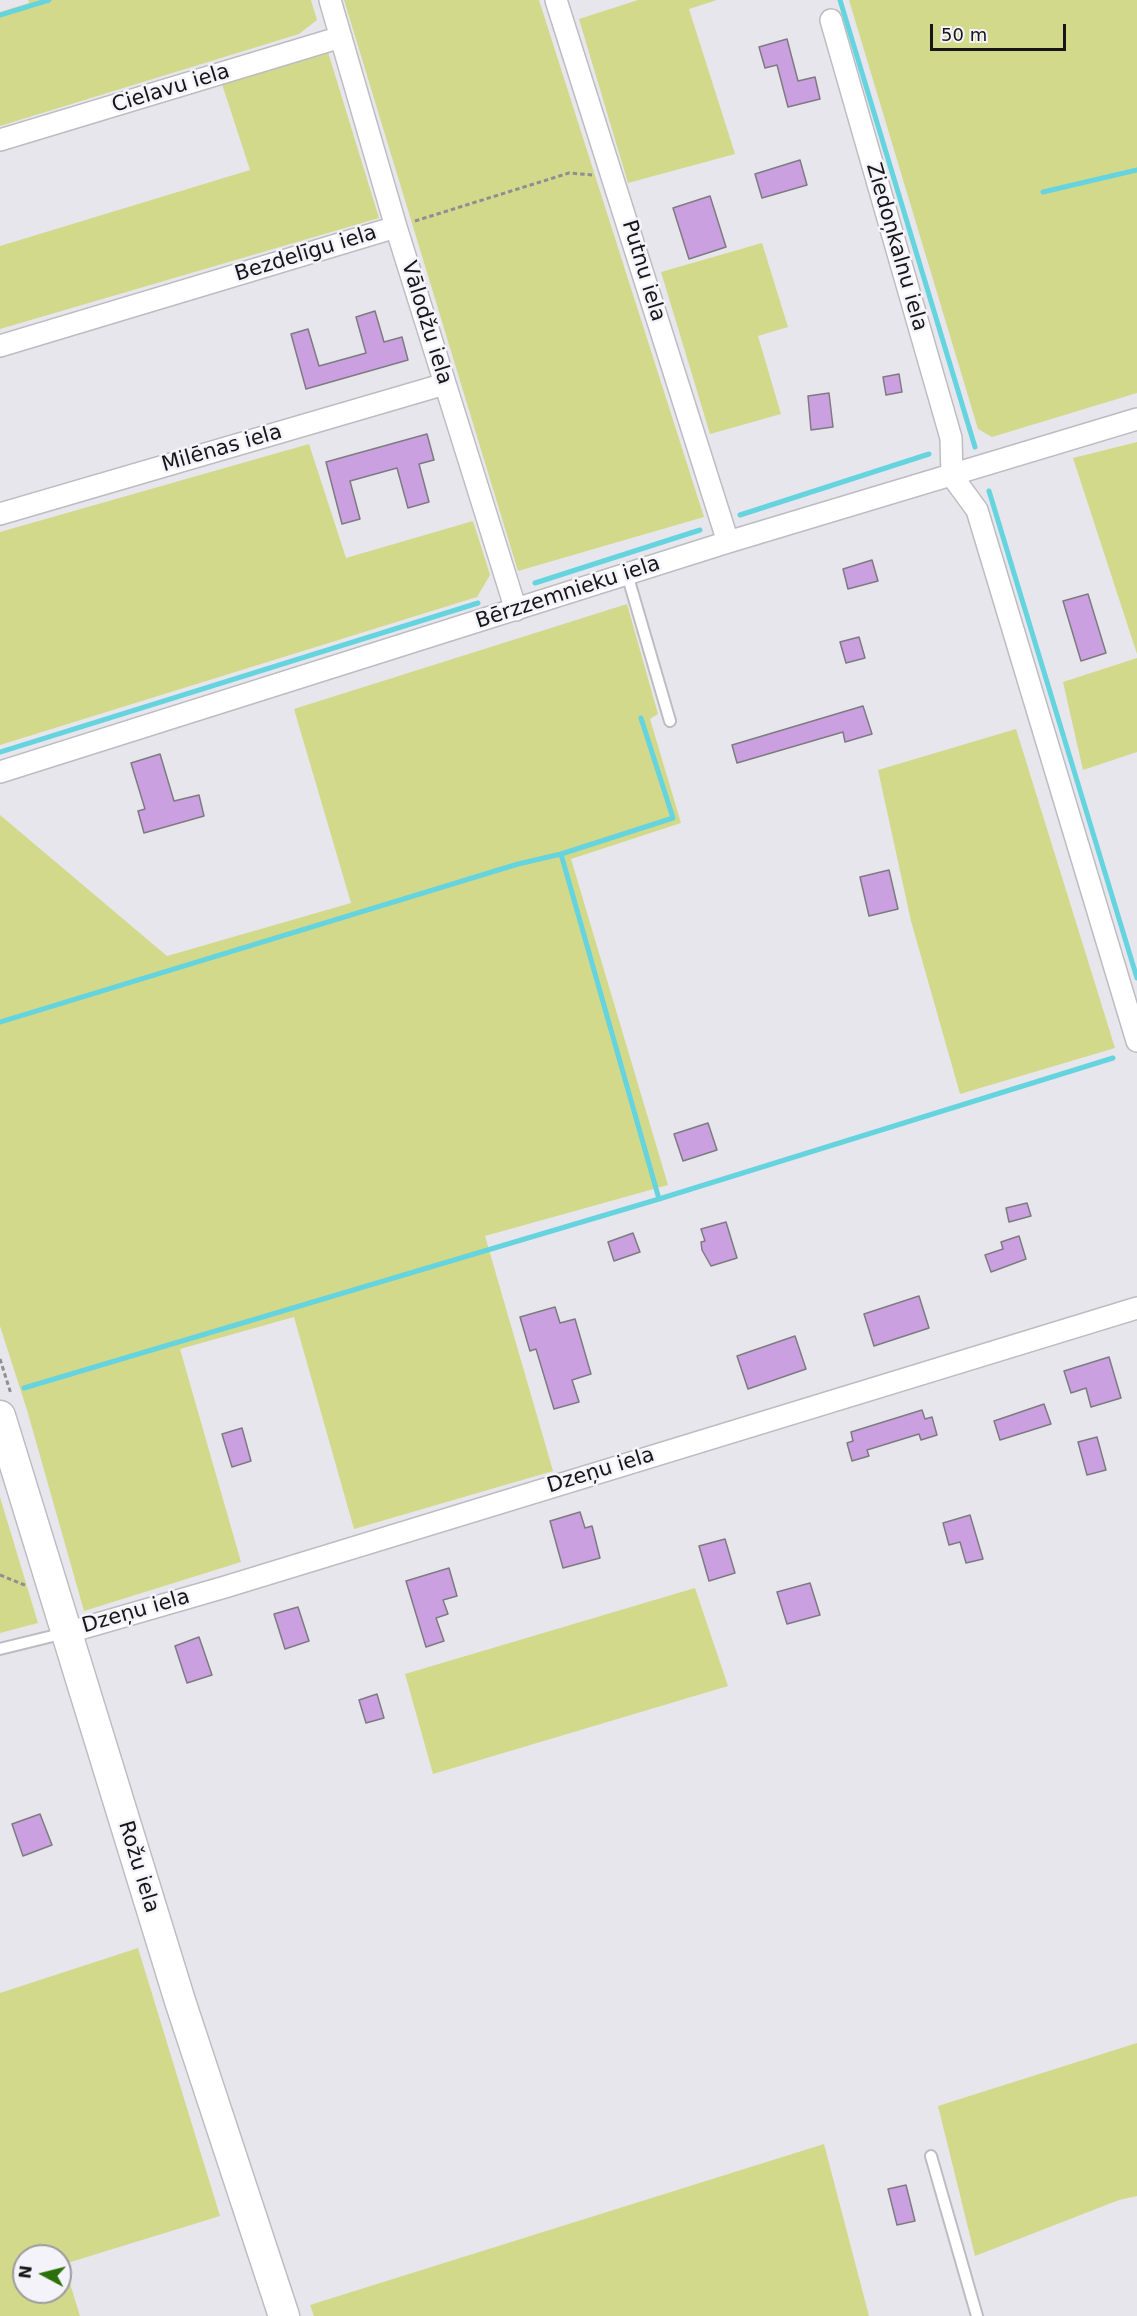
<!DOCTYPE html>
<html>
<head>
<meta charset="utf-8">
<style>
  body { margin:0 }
  #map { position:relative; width:1137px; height:2316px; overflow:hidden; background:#e6e6ec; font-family:"DejaVu Sans",sans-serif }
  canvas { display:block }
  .north { position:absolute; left:12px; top:2244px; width:60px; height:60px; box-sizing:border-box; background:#f4f3fa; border:2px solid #9b9ba0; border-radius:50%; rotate:277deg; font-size:16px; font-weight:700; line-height:24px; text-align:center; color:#161618 }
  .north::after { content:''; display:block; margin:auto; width:21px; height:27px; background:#2c700d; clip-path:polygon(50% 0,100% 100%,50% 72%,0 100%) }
  .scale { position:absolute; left:930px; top:24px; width:136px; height:27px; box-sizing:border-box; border:3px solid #161618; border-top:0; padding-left:8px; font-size:18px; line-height:21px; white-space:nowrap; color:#161618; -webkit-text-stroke:4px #f4f3fa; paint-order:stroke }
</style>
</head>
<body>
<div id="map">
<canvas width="1137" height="2316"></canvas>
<div class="north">N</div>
<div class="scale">50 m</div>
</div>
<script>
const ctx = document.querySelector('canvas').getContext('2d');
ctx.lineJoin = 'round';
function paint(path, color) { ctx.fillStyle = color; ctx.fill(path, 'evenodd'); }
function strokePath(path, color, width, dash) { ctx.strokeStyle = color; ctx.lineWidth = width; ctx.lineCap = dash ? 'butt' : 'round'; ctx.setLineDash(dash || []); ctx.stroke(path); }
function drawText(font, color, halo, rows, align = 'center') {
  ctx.font = font + ' "DejaVu Sans",sans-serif'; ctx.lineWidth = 5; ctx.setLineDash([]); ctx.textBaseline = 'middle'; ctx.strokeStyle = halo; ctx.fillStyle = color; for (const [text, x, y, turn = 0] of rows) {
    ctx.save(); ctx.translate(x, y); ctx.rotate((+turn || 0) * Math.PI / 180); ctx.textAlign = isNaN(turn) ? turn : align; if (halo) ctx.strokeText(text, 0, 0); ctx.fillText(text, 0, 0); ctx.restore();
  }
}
paint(new Path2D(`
  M28,0h283l6,20 -18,14 -299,92v-114l29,-9z
  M344,0h195l165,517 -186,54z
  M638,0h79l-28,9 46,145 -107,29 -49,-164z
  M849,0h288v393l-145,44 -14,-8z
  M328,52l51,166 -379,111v-83l250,-76 -28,-86z
  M762,243l26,84 -30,9 23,78 -71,20 -49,-162z
  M1137,442v212l-64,-196z
  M309,444l37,114 127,-37 17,54 -13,22 -477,148v-213z
  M627,604l31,110 -8,5 31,104 -110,36 97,326 -183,51 68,235 -199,58 -60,-212 -114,32 61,213 -157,49 -57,-201 -27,-84v-511l167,141 184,-53 -57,-194z
  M1137,658v94l-54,18 -20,-88z
  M1016,729l99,319 -155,46 -49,-173 -33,-151z
  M0,1497l38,126 -38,10z
  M695,1588l33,98 -295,88 -28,-100z
  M138,1948l82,268 -156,48 16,52h-80v-323zM24,2256h36v36h-36z
  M1137,2043v153l-18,4 -144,56 -37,-150z
  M824,2144l45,172h-555l-4,-11z`), '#d3d98b');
strokePath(new Path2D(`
  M840,0l135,447
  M0,15l49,-15
  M1043,192l94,-22
  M989,491l148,487
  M740,515l189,-61
  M535,583l165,-53
  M0,752l478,-149
  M561,854l98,345
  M0,1022l518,-158 43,-10 112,-36 -32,-100
  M24,1388l635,-189 454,-141`), '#66d4de', 5);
const building = new Path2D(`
  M787,39l11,42 17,-4 5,22 -32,8 -11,-42 -12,3 -6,-21z
  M800,160l7,25 -45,13 -7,-24z
  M710,196l16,51 -37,12 -16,-51z
  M375,311l9,31 18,-5 6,23 -102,29 -15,-55 17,-5 11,37 47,-13 -10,-36z
  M899,374l3,18 -16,3 -3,-18z
  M829,393l4,34 -22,3 -3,-34z
  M427,434l7,26 -15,4 10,38 -21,6 -11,-40 -47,13 10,38 -18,5 -16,-62z
  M872,560l6,21 -30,8 -5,-20z
  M1088,594l18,59 -25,8 -18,-60z
  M859,637l6,21 -19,5 -6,-21z
  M863,706l9,28 -27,8 -2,-10 -106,31 -5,-18z
  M160,754l14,47 25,-6 5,21 -60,17 -6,-22 7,-2 -14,-46z
  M889,870l9,39 -29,7 -9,-39z
  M708,1123l9,27 -34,11 -9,-27z
  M1027,1203l4,13 -22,6 -3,-14z
  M726,1222l11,36 -26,8 -9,-16 -1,-8 4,-1 -4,-12z
  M633,1233l7,19 -26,9 -6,-19z
  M1019,1236l7,23 -35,13 -6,-17 18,-6 -2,-7z
  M919,1296l10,32 -55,18 -10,-32z
  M555,1307l5,16 15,-4 16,55 -19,6 7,22 -25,7 -18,-60 -6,2 -10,-34z
  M795,1336l11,33 -58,20 -11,-33z
  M1109,1357l12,41 -30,9 -5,-19 -15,5 -7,-22z
  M1044,1404l7,20 -51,16 -6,-19z
  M922,1410l3,9 7,-2 5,18 -16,5 -2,-6 -52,16 2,6 -17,5 -5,-18 6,-2 -2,-9z
  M242,1428l9,33 -19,6 -10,-33z
  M1097,1437l9,33 -19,5 -9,-33z
  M580,1512l5,16 7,-2 8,32 -37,10 -13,-47z
  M970,1515l13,44 -17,4 -6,-21 -11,3 -6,-22z
  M725,1539l10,34 -26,8 -10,-35z
  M449,1568l8,28 -14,4 5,14 -12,4 8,23 -18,6 -20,-66z
  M810,1583l10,32 -33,9 -10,-32z
  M298,1607l11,34 -24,8 -11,-35z
  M199,1637l13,38 -25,8 -12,-37z
  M377,1694l7,24 -18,5 -7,-23z
  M40,1814l12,31 -29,11 -11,-32z
  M906,2185l9,36 -18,4 -9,-36z`);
paint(building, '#caa0e1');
strokePath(building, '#7e7b80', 1.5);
const lane = new Path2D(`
  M627,574l43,147
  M0,1649l65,-16
  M931,2156l46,160`);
const street = new Path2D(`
  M330,0l66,227 120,383
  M556,0l172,542
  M831,20l120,418 1,38 25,34 160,531
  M0,140l341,-103
  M0,346l396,-119
  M0,514l445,-130
  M0,772l728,-230 409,-123
  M66,1633l159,-46 912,-279`);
const secondary = new Path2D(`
  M0,1416l180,585 104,315`);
strokePath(lane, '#bdbcc2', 14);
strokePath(street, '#bdbcc2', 24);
strokePath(secondary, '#bdbcc2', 33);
strokePath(new Path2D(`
  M415,221l154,-48 24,2
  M0,1359l11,35
  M0,1575l27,11`), '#8f8f93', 3, [4.5, 3]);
strokePath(lane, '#fff', 10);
strokePath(street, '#fff', 21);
strokePath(secondary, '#fff', 30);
drawText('21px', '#161618', '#f4f3fa', [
  ["Cielavu iela",171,89,-17],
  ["Ziedoņkalnu iela",896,247,74],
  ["Bezdelīgu iela",306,254,-17],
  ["Putnu iela",643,271,73],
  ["Vālodžu iela",426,323,73],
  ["Milēnas iela",222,449,-16],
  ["Bērzzemnieku iela",568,593,-18],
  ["Dzeņu iela",601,1471,-17],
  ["Dzeņu iela",136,1612,-16],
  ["Rožu iela",138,1867,73]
]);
</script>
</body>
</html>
